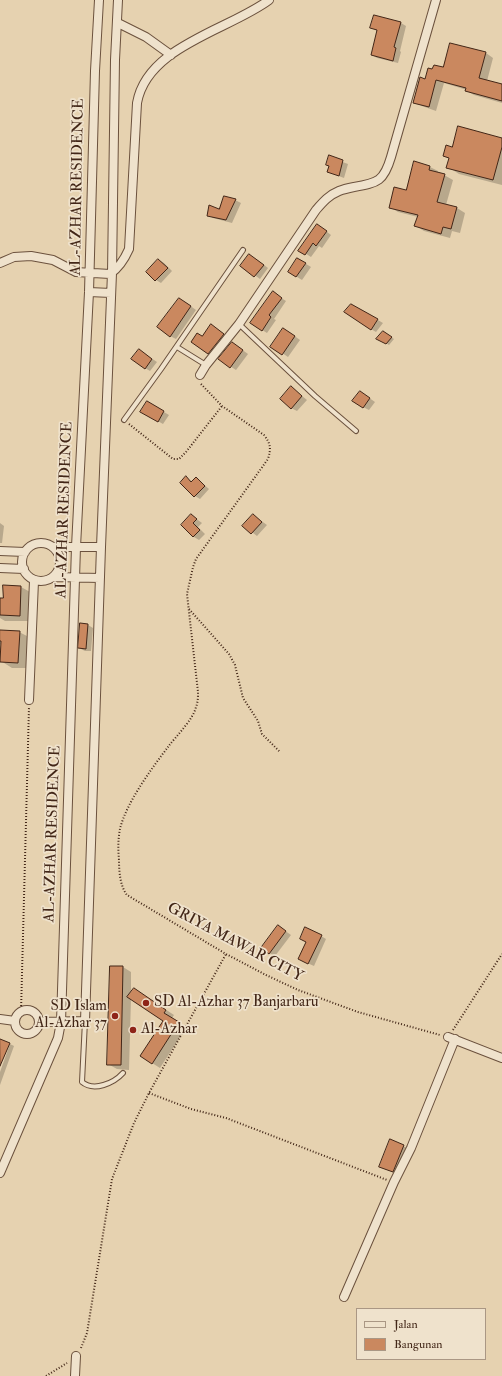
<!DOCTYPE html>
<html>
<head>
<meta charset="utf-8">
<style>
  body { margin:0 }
  #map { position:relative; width:502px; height:1376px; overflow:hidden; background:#e6d2b0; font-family:"IM FELL Double Pica",serif }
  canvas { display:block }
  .legend { position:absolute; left:356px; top:1308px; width:130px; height:52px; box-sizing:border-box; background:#efe2cc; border:1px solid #aa9784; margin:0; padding:5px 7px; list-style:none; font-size:12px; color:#422617 }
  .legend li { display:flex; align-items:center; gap:8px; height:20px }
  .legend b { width:20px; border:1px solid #aa9784 }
</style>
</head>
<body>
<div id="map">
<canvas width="502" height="1376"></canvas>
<ul class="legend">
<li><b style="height:5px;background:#efe2cc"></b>Jalan</li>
<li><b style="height:11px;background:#ca885f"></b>Bangunan</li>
</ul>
</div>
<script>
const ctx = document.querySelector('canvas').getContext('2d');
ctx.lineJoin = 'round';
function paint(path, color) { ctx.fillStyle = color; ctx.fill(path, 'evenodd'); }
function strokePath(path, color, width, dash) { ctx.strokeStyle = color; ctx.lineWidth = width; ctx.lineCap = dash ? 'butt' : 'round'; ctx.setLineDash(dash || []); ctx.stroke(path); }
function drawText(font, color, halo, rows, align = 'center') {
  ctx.font = font + ' "IM FELL Double Pica",serif'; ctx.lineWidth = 3.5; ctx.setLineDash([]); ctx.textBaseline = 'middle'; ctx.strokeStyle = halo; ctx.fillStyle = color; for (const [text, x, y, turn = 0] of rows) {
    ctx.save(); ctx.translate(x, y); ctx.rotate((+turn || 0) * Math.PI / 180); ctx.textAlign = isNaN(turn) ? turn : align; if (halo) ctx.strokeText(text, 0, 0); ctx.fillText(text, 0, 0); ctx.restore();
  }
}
paint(new Path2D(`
  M374,16l27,7 5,3 -6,25 1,1 -3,11 -21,-5 -5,-3 6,-24 -7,-3z
  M486,53l7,5 -6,23 15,4v18l-28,-8 -7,-4v-1l-23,-7 -8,28 -14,-5 -8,-4 12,-22 7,-10 11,-2z
  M502,139v46l-43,-11 -11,-7 2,-8 -6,-3 9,-8z
  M329,157l19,7 -4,14 -16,-6 2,-6z
  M415,163l15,4 8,4v2l6,2 9,5 -7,25 11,3 8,5 -5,20 -8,-2 -2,7 -26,-7 -8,-5 2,-9 -20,-5 -8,-5 17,-16z
  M235,200l6,3 -9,20 -19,-5 -5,-3z
  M322,228l9,7 -9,13 -3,-2 -8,11 -11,-7z
  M255,258l13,10 -8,11 -18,-13z
  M298,259l13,8 -9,13 -13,-8z
  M159,260l5,3 8,8 -11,12 -5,-3z
  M278,296l8,5 -12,18 2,1 -9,13 -16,-10z
  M185,302l11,8 -20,29 -6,-3z
  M352,305l31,18 -7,9 -5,-3z
  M211,325l21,14 -15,19 -8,-5 -6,-16z
  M289,332l11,8 -12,17 -16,-11z
  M383,332l11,7 -5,6 -11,-6z
  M237,346l11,8 -12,16 -17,-11z
  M139,350l18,12 -7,9 -5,-3z
  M291,387l16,13 -10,11 -6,-3z
  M365,395l10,7 -6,8 -6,-3z
  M147,402l22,13 -6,9 -21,-12z
  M186,478l7,4 3,-4 13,11 -9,10 -5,-3z
  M191,515l11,8 -4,4 7,7 -6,6 -5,-3 -12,-12z
  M253,515l14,10 -10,11 -13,-10z
  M0,523l4,3 -2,17h-2z
  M4,586l17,1 11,6 -1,28h-26l-5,-3v-19h4z
  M81,624l7,1 5,3 -2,23h-6l-6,-3z
  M0,631l19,1 12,6 -2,30h-17l-11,-7 1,-16 -2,-1z
  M284,930l7,5 -16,21 -6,-3z
  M321,936l5,3 -12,27 -9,-4 2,-20z
  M111,967h12l8,5v21l11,1 32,21 -2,3 14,10 -26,40 -8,-5 12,-42 -33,-23 -2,72 -12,-1 -9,-5z
  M10,1044l4,2 -14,39v-13z
  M403,1146l6,3 -11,26 -18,-9z`), '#0003');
const building = new Path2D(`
  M374,15l27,7 -7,25 2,1 -3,13 -22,-6 6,-25 -7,-2z
  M450,43l36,9 -7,26 23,6v17l-37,-10 1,-3 -30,-8 -7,27 -16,-4 7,-26 5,2 3,-11 4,1 2,-4 9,2z
  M458,126l44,12v9l-9,33 -47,-12 3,-10 -6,-2 3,-11 6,2z
  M329,155l14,5 -4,16 -12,-4 2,-6 -3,-1z
  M414,161l16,5 -1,4 16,4 -8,28 20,5 -6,22 -8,-2 -2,7 -27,-8 4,-11 -29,-7 5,-21 12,3z
  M224,196l12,3 -10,21 -19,-4 2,-11 10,4z
  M317,224l10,7 -11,15 -3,-3 -8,12 -7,-4z
  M249,254l15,11 -10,12 -14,-11z
  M297,258l9,5 -10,14 -8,-5z
  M158,259l10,9 -13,13 -9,-9z
  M273,291l9,7 -13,17 2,2 -9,14 -12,-8z
  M179,298l12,8 -21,31 -13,-10z
  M351,304l27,15 -7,11 -27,-18z
  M211,324l13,10 -16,20 -17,-12 6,-9 5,3z
  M283,328l12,8 -13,19 -12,-8z
  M383,331l9,6 -6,7 -10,-5z
  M232,342l11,8 -13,18 -12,-9z
  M139,349l13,10 -7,10 -14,-10z
  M291,386l11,10 -11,13 -11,-10z
  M360,391l10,7 -7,10 -11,-7z
  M147,401l17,10 -6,11 -18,-10z
  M186,476l5,6 5,-5 9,9 -11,11 -14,-14z
  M191,514l6,5 -4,4 7,7 -7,7 -12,-12z
  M253,514l9,8 -11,12 -9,-8z
  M3,585l18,1 -1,30 -20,-1v-17h3z
  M80,623l8,1 -2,25 -8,-1z
  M0,630l20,1 -2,32 -18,-1 1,-21h-1z
  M278,925l8,6 -17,23 -8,-6z
  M305,927l17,8 -14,29 -10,-5 8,-17 -6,-3z
  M110,966h13l-2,99h-14z
  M134,988l32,22 -2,3 15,9 -27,42 -12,-8 23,-35 -36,-24z
  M0,1039l10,4 -10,23z
  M390,1139l14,6 -11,27 -14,-5z`);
paint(building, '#ca885f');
strokePath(building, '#422617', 1);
const service = new Path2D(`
  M239,324l76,72 41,35
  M177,347l29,18
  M124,420l37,-51 82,-119
  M85,1021l-3,61c12,10 32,1 41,-9`);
const minor = new Path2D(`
  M118,23l28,14 25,18
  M0,263l14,-6 17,-1 22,4 23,12 34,2c9,-6 15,-16 19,-25l8,-146c10,-57 92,-73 132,-103
  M89,292l22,1
  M200,375l6,-10 33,-41 77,-114c7,-8 13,-15 23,-19 5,-2 10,-3 15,-4 24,-4 30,-6 37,-30l45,-157
  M22 562a19 19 0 1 1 38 0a19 19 0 1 1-38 0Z
  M54,547h47
  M0,551l25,1
  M0,568l24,1
  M54,577l46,1
  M29,700l5,-119
  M15 1022a12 12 0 1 1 24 0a12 12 0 1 1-24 0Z
  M0,1019l15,2
  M39,1022l46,-1 16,-474 11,-274 3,-213 3,-60
  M448,1037l54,21
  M0,1173l58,-135 3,-16 15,-475 13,-255 6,-221 4,-71
  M344,1297l50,-115 17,-34 44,-109
  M75,1376l1,-20`);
strokePath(service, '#6b513d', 6);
strokePath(minor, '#6b513d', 10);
strokePath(new Path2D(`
  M201,384l21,22 42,29c7,9 7,14 4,24l-72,100 -3,8 -6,27 11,98c0,5 0,10 -2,15 -3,13 -20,29 -28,40 -16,21 -42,56 -48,82 -2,10 -2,20 -1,31 0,11 1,26 8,35l99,59 40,21 32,15 60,22 82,23
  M129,424l44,35h6l7,-7 36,-46
  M189,609l40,45 6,11 8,33 15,23 4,13 18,18
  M21,1012l8,-305
  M453,1030l49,-76
  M149,1093l42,16 35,9 161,62
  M81,1348l6,-15 25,-154 22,-56 15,-30 77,-139
  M46,1376l21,-13`), '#422617', 2, [1, 2]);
strokePath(service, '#efe2cc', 4);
strokePath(minor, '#efe2cc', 8);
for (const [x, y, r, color] of [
  [146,1003,4,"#8f2418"],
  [115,1016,4,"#8f2418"],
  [133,1030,4,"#8f2418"]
]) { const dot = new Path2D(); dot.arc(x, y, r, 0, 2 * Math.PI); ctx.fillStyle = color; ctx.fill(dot); strokePath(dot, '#efe2cc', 1.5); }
drawText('15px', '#422617', '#efe2cc', [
  ["AL-AZHAR RESIDENCE",78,187,-89],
  ["AL-AZHAR RESIDENCE",65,510,-88],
  ["AL-AZHAR RESIDENCE",53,834,-88],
  ["GRIYA MAWAR CITY",235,943,28]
]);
drawText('15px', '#422617', '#efe2cc', [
  ["SD Al-Azhar 37 Banjarbaru",154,1003],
  ["SD Islam",107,1007,"right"],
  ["Al-Azhar 37",107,1024,"right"],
  ["Al-Azhar",141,1030]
], 'left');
</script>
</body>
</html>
